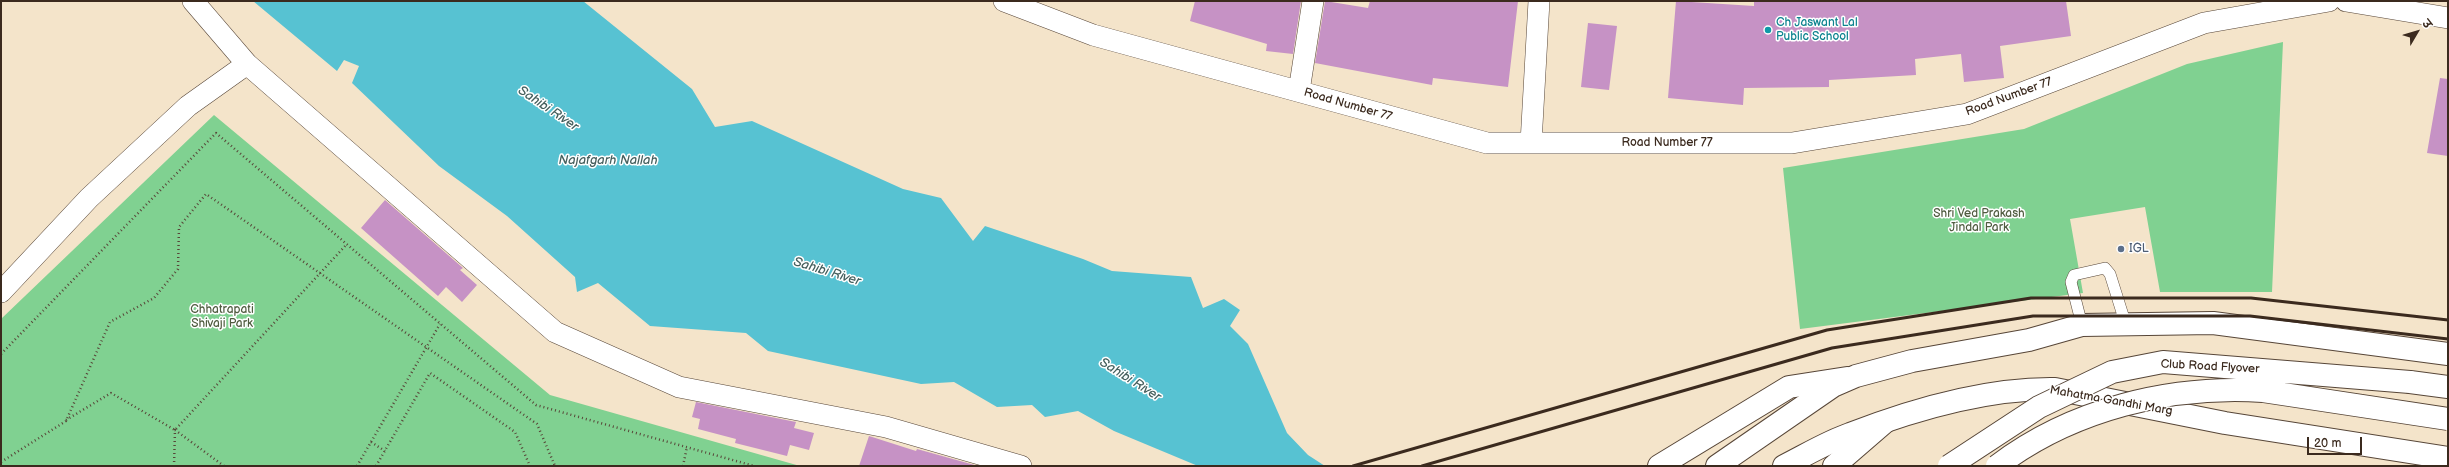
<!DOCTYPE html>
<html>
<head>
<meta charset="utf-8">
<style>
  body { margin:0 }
  #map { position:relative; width:2449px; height:467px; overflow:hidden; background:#f4e4ca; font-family:"Balsamiq Sans","Playpen Sans Deva",sans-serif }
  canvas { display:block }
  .frame { position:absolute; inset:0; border:2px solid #3b2a1e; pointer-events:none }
  .north { position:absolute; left:2397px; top:12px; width:40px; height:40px; -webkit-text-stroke:3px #fff; paint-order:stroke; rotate:52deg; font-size:11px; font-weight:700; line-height:16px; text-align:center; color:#3b2a1e }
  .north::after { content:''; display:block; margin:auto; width:14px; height:18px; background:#3b2a1e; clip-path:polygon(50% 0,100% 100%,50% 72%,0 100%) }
  .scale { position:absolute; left:2307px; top:437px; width:55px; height:18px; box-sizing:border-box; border:2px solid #3b2a1e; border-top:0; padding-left:5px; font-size:12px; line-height:14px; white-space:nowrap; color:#3b2a1e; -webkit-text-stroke:3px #fff; paint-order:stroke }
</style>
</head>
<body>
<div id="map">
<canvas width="2449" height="467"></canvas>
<div class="frame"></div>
<div class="north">उ</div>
<div class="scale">20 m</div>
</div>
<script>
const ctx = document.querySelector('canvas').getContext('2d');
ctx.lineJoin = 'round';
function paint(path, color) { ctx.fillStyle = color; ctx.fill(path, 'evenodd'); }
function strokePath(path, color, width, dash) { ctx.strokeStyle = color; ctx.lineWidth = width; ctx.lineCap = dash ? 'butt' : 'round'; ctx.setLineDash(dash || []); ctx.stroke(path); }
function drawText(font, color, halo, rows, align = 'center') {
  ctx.font = font + ' "Balsamiq Sans",sans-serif'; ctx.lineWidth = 3; ctx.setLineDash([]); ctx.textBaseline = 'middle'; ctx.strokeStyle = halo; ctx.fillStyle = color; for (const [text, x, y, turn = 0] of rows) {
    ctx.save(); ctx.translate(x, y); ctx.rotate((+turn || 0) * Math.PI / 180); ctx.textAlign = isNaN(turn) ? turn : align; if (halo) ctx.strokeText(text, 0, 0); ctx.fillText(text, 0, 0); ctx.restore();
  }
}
paint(new Path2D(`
  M2283,42l-11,250h-112l-15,-85 -75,12 13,74 -283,36 -17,-161 241,-39 163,-65z
  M214,115l336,280 250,71h-799v-147z`), '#80d191');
paint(new Path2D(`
  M253,1h330l109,88 23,38 37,-6 151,68 38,9 32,43 12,-15 98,33 29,12 79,6 12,31 21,-9 16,11 -10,16 18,18 39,89 21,22 17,11h-127l-84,-35 -36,-20 -33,6 -13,-12 -35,2 -43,-25 -33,2 -153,-33 -22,-18 -96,-7 -52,-43 -21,9 -2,-15 -68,-61 -68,-50 -87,-83 7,-17 -15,-6 -7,11z`), '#57c2d2');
paint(new Path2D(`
  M1195,1h106l-8,53 -27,-3 1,-7 -77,-23z
  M1325,1l43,7 2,-7h148l-10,86 -75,-9 -1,7 -117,-22z
  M1676,1l78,5v-5h312l5,35 -71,10 4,32 -40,4 -3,-28 -46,5 1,16 -87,5v7l-85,1 -1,17 -75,-7z
  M1588,23l29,3 -8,64 -28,-3z
  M2440,78l8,1v77l-21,-3z
  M385,200l78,68 -3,2 17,15 -15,17 -16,-15 -8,9 -77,-68z
  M696,402l100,20 -2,6 20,5 -5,17 -19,-5 -3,11 -52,-13 1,-4 -38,-10 2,-10 -8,-2z
  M869,436l47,15 1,-2 61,17h-119z`), '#c692c5');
const lane = new Path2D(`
  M2082,325l-11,-43 3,-7 31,-7 5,6 16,51`);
const street = new Path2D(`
  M193,1l54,63 308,268 124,55 207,40 135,39
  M1004,1l89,34 394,108h305l175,-29 237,-91 125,-22
  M2346,1l102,17
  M1299,91l14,-90
  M1531,143l8,-142
  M1,292l88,-94 99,-92 59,-42`);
const secondary = new Path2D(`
  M1659,466l130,-79 58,-9
  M1834,466l51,-44`);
const primary = new Path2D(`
  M2410,382l38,5
  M1717,466l116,-80 23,-10 56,-15 117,-21 53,-15 131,-2 235,31
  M1784,466c22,-11 43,-24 66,-32 62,-24 139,-46 205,-45l170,34 223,35`);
strokePath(lane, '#574638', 12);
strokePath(street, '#574638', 22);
strokePath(secondary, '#574638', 24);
strokePath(primary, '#574638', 24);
strokePath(new Path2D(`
  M1,354l215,-221 320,272 218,61
  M66,420l45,-27 64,37 172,-186
  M371,442l14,9
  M1,462l65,-41 44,-99 44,-24 24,-29 1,-42 27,-33 331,230 18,42
  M174,466l1,-36 49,36
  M357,466l83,-142
  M376,466l54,-93 85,59 15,34
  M683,466l4,-19`), '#574638', 2.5, [1, 3]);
strokePath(lane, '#fff', 11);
strokePath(street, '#fff', 21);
strokePath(secondary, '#fff', 22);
strokePath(primary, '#fff', 22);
strokePath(new Path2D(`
  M1353,466l474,-136 204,-32h220l197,22
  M1422,466l410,-118 201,-32h217l198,23`), '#3b2a1e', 3);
const primaryBridge = new Path2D(`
  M1949,466l90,-59 73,-35 51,-10 247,20
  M1997,466c75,-57 174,-81 266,-75l185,28`);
strokePath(primaryBridge, '#574638', 24, []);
strokePath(primaryBridge, '#fff', 22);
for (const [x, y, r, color] of [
  [1768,30,4,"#0f9aa8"],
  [2121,249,4,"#5c6f8a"]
]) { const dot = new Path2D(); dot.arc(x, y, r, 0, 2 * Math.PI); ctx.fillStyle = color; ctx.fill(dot); strokePath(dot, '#fff', 1.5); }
drawText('12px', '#0d838f', '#fff', [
  ["Ch Jaswant Lal",1776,23],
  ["Public School",1776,37]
], 'left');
drawText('12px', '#3b2a1e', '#fff', [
  ["Road Number 77",2009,97,-20],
  ["Road Number 77",1348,105,16],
  ["Road Number 77",1667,143],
  ["Club Road Flyover",2210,367,3],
  ["Mahatma Gandhi Marg",2111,401,10]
]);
drawText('12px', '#505c40', '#fff', [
  ["Shri Ved Prakash",1979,214],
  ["Jindal Park",1979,228],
  ["Chhatrapati",222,310],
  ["Shivaji Park",222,324]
]);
drawText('12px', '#4e5e75', '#fff', [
  ["IGL",2129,249]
], 'left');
drawText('italic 13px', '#455f5d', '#fff', [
  ["Sahibi River",548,109,34],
  ["Najafgarh Nallah",608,161],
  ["Sahibi River",827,272,17],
  ["Sahibi River",1130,380,32]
]);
</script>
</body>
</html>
